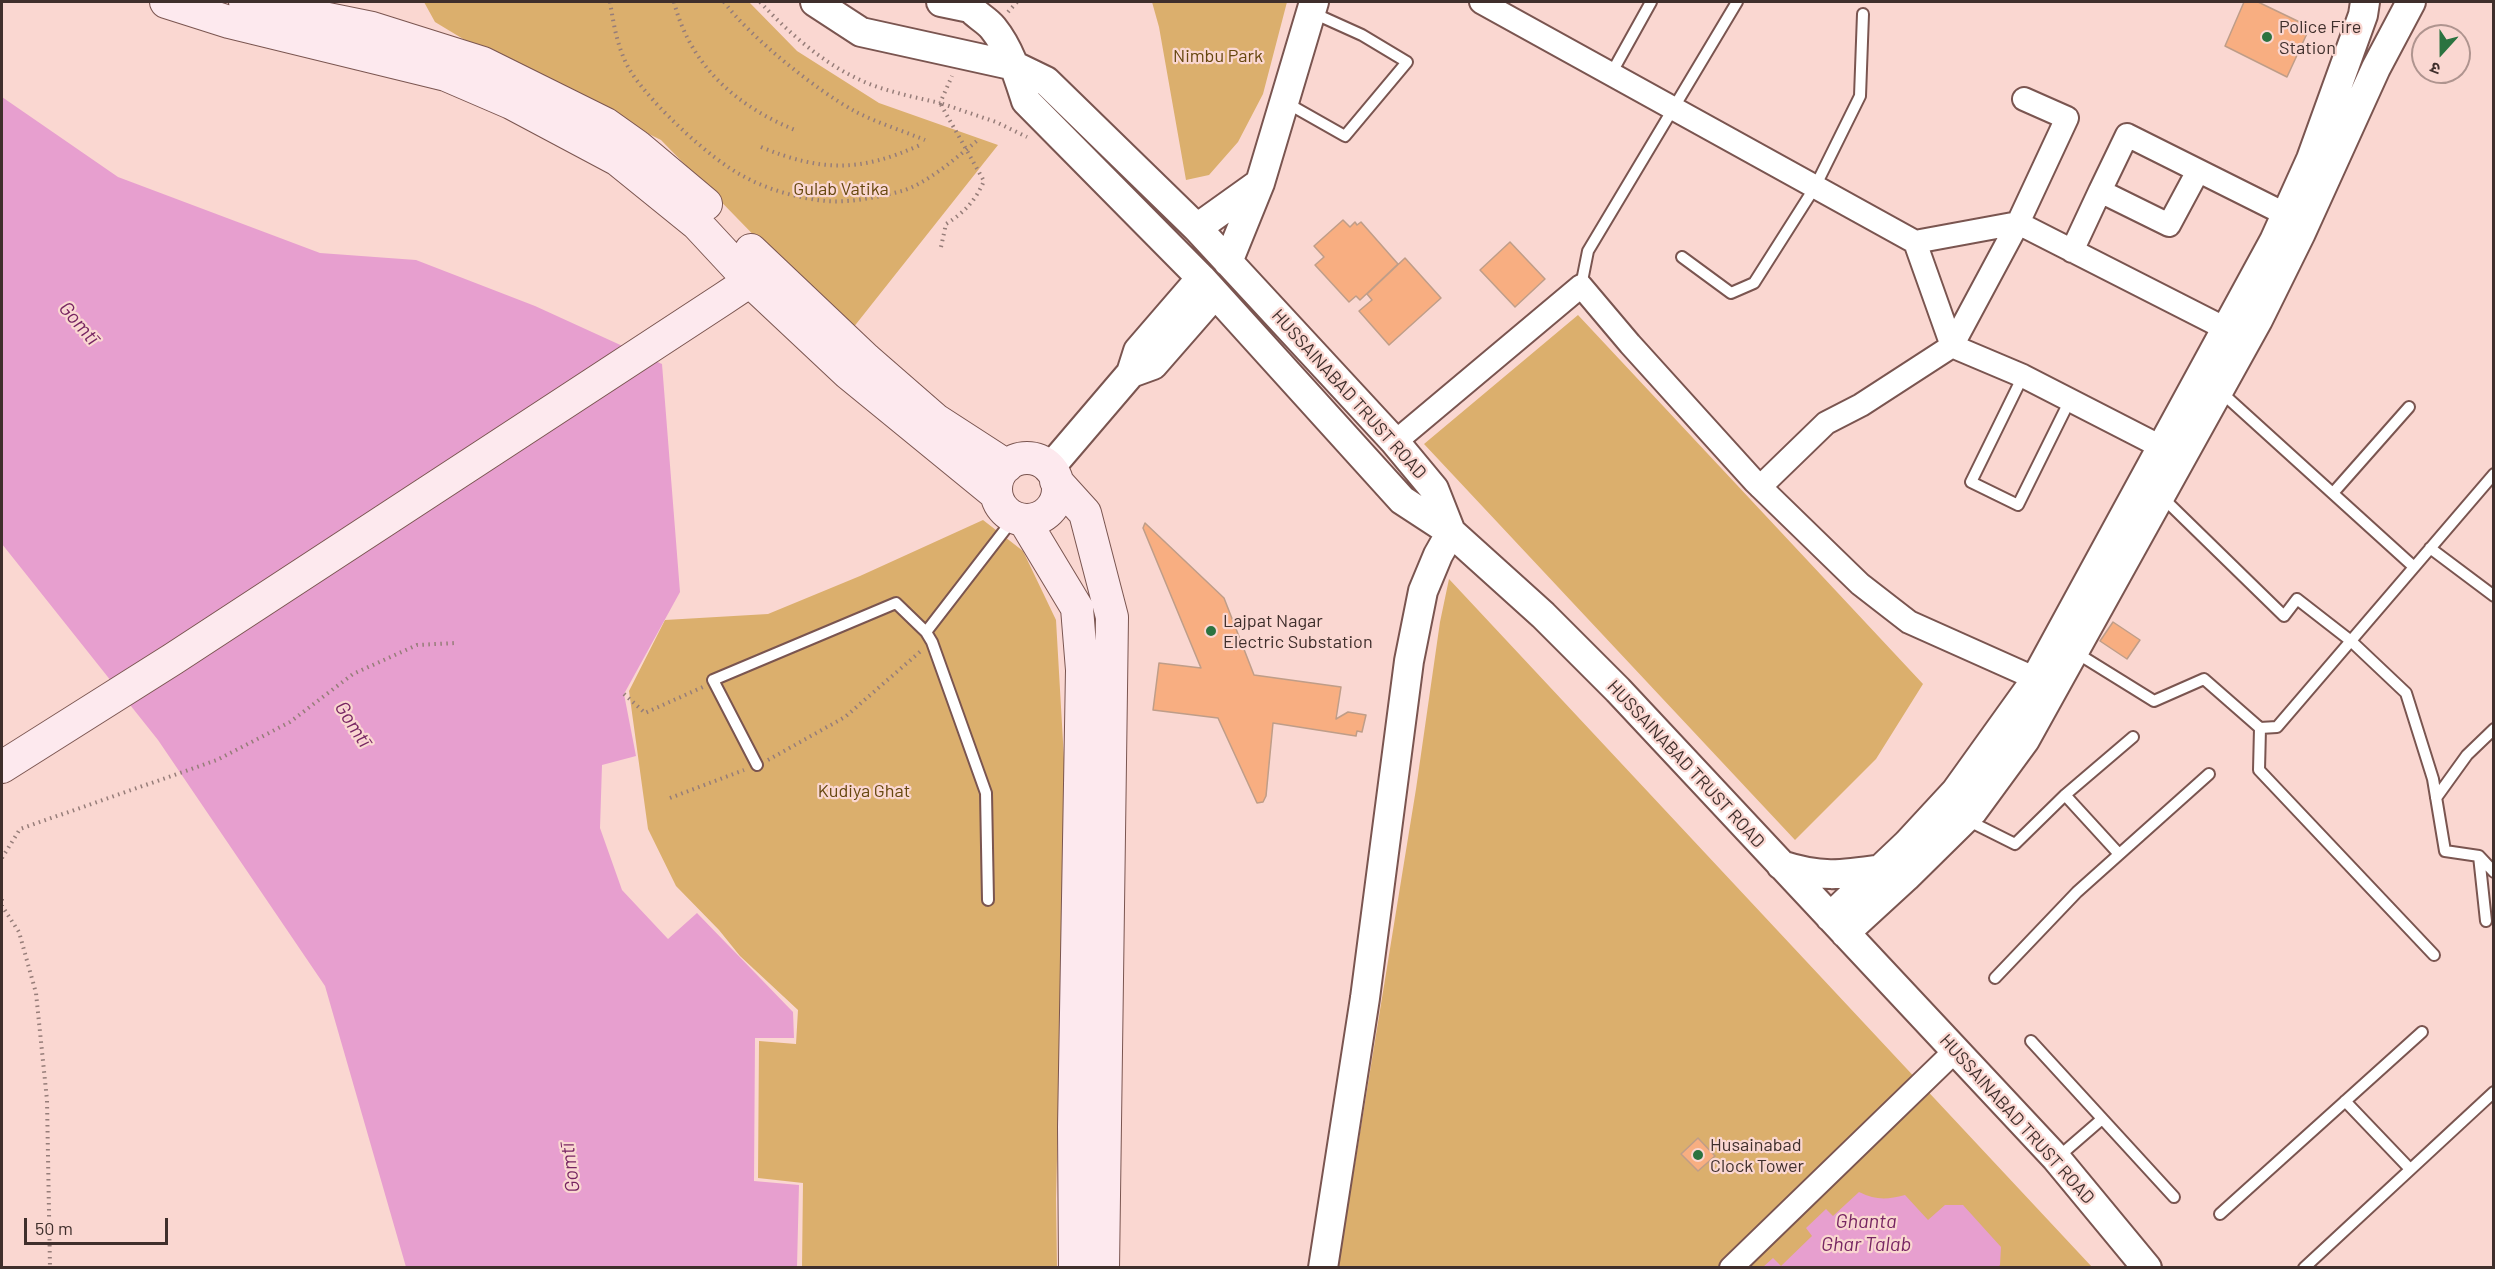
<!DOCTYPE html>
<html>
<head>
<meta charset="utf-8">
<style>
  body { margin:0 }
  #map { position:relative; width:2495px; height:1269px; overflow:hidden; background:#fad7d1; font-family:Barlow,"Noto Sans Devanagari",sans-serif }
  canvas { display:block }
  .frame { position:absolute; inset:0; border:3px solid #3f2f2c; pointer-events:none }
  .north { position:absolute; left:2411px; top:24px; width:60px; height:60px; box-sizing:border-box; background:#fad7d1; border:2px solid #af948f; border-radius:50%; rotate:201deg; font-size:16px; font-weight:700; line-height:24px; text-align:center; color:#3f2f2c }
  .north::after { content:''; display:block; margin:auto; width:21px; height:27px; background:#2b7340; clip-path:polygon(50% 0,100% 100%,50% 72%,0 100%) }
  .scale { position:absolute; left:24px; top:1218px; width:144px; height:27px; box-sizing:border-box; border:3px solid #3f2f2c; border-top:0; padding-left:8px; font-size:18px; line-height:21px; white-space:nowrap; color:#3f2f2c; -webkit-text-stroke:4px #fad7d1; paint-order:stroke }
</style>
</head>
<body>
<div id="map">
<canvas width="2495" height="1269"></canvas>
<div class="frame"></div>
<div class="north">उ</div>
<div class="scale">50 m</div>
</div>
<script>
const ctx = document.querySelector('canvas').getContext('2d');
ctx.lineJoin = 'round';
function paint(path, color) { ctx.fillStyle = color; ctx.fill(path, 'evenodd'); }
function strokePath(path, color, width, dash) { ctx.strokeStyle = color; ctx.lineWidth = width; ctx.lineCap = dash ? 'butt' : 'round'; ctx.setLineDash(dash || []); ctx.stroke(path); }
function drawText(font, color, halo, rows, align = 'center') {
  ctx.font = font + ' Barlow,sans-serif'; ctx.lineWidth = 4.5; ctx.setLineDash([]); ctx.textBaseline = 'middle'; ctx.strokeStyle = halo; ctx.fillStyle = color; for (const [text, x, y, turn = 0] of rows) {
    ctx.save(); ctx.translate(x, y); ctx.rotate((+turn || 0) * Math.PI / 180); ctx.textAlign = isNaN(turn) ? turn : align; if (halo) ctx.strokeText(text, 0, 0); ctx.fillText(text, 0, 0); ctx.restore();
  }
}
paint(new Path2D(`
  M424,2h325l48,49 82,52 119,42 -149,188 -188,-193 -168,-83 -58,-35z
  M1152,2h135l-24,92 -25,48 -29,33 -23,5 -27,-153z
  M1578,315l345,369 -47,75 -81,81 -371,-396z
  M983,520l40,31 33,69 10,174 -10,405 1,68h-255l1,-84 -45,-5 1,-137 37,3 2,-34 -58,-54 -21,-26 -43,-44 -28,-57 -19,-138 36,-71 103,-6 92,-38z
  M1449,579l643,688 -754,1 78,-479 24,-167z`), '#dbaf6d');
paint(new Path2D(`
  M2,97l116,80 202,76 96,7 119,46 127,58 18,228 -56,102 12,62 -34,9 -2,63 22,62 46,49 29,-26 96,99 1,26h-39l-1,143 45,4 -2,82h-391l-81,-281 -167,-246 -156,-196z
  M1859,1192c17,8 27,8 46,3l23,25 17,-15h18l38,42 -1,18 -3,3 -234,-1 10,-9 8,8 31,-30 -6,-8 20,-19 7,7z`), '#e79fcf');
const building = new Path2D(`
  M2244,2h14l52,25 -23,50 -62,-31z
  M1343,220l7,7 5,-5 2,3 4,-3 37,42 -38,36 -4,-4 -7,6 -34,-37 9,-8 -10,-11z
  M1510,242l35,37 -30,28 -35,-37z
  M1405,258l36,40 -52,47 -30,-34 13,-11 -5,-6z
  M1145,523l79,75 30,77 87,12 -5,32 12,-7 18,3 -4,17 -5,-1 -1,5 -83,-13 -7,73 -3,6 -6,1 -39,-85 -65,-8 6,-47 42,5 -58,-140z
  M2113,622l27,18 -13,19 -27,-18z
  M1698,1138l17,18 -17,15 -17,-17z`);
paint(building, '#f8ae81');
strokePath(building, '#bf9d88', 1.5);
const service = new Path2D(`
  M1611,74l40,-72
  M1285,102l60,34 62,-74 -45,-27 -51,-23
  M1682,257l49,36 23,-10 61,-96 45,-91 3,-82
  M1581,286l7,-35 149,-249
  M2023,376l-52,106 47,23 52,-105
  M2221,392l193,175
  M2333,493l76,-86
  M2161,496l123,120 13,-17 54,42 55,52 27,86 12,72 34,5 15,16
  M2430,548l64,48
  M2075,652l79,49 50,-22 56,49 17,-1 217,-253
  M2260,728l-1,42 175,185
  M757,765l-44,-85 183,-77 30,29
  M2065,795l54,59
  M2436,798l31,-43 27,-26
  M1967,820l48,24 50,-49 68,-58
  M2479,856l7,65
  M988,900l-2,-107 -54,-151 -6,-10 88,-114
  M1995,978l82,-86 132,-118
  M2031,1041l143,156
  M2345,1101l65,68
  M2057,1158l45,-39
  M2220,1214l202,-182
  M2304,1268l190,-176`);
const minor = new Path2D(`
  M1481,2l434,240 103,-19 222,113
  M2198,171l-29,54 -69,-34 27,-56 174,87
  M1915,242l37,104 71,30 152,78
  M2072,251l28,-60
  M1395,442l186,-156 49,58 125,138 105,102 49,38 141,63
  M1760,487l66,-64 35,-18 91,-59 66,-123 49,-105 -43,-19
  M1731,1268l224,-217`);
const tertiary = new Path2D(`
  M815,2l46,30 154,34 31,15 151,147 198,214 39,47 17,43 92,83 75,75 438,468 91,110
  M941,2l29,6
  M967,2c5,12 18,16 26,26 17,21 25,48 33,73l175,177 201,222 49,32
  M1197,228l63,-45
  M1228,262l32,-79 54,-181
  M1131,373l22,-8 62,-71
  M1049,469l82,-96 7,-22 63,-73
  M1781,865c39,13 60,10 100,4
  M1830,917l77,-73 49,-53 76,-106 242,-444 37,-82 52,-144 2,-13
  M1845,933l61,-56 67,-66 52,-71 233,-420 43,-87 75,-165 35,-66
  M1323,1268l42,-270 44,-337 14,-70 15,-36 13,-23`);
const secondary = new Path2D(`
  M166,2l63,20 217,53 65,28 107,57 79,64 53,57 98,92 148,121
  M245,2l127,26 111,35 123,61 31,22 69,58
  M751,250l115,109 70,61 71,46
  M996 489a31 31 0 1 1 62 0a31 31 0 1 1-62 0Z
  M1056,481l29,32 27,104 -9,651
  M1024,520l53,88 5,62 -8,457 1,141
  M2,767l171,-108 550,-360 27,-18 15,-15`);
strokePath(service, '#7a5550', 14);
strokePath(minor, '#7a5550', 26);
strokePath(tertiary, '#7a5550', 32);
strokePath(secondary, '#7a5550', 34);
strokePath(new Path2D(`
  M610,2c4,24 8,51 23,73 21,31 77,84 110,101 25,14 55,22 83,25 25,2 52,-4 76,-10 26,-8 55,-34 76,-51
  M674,2c16,63 62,104 121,128
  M724,2c27,36 92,88 132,110 22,11 47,19 69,28
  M760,2c32,34 68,66 112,83 22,8 46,13 68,18l12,-27
  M1008,12l9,-10
  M761,147c61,25 99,25 159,-2
  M941,247l5,-23c19,-12 29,-23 38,-43l-44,-78 56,19 31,15
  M624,694l21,19 58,-26
  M768,760l77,-43 77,-67
  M670,798l74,-28
  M2,858l18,-29 197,-69 73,-38 63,-48 64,-29 39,-2
  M2,899v7l17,26 17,61 11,107 3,168`), '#967d79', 4, [1.5, 4.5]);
strokePath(service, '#fff', 10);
strokePath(minor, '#fff', 22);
strokePath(tertiary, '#fff', 28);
strokePath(secondary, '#fde9ee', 32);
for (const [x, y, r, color] of [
  [2267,37,6,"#2b7340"],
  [1211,631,6,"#2b7340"],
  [1698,1155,6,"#2b7340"]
]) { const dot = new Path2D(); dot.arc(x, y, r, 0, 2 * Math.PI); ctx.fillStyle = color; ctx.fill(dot); strokePath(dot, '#fad7d1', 2); }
drawText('18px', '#3f2f2c', '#fad7d1', [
  ["Police Fire",2279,27],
  ["Station",2279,48],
  ["Lajpat Nagar",1223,621],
  ["Electric Substation",1223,642],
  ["Husainabad",1710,1145],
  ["Clock Tower",1710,1166]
], 'left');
drawText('18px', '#66470e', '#fad7d1', [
  ["Nimbu Park",1218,56],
  ["Gulab Vatika",841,189],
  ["Kudiya Ghat",864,791]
]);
drawText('18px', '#3f2f2c', '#fad7d1', [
  ["HUSSAINABAD TRUST ROAD",1349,394,48],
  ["HUSSAINABAD TRUST ROAD",1686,764,47],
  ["HUSSAINABAD TRUST ROAD",2017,1119,48]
]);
drawText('italic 20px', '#772562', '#fad7d1', [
  ["Gomtī",79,323,49],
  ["Gomtī",353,724,57],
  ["Gomtī",570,1168,-97],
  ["Ghanta",1866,1221],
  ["Ghar Talab",1866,1244]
]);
</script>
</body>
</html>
